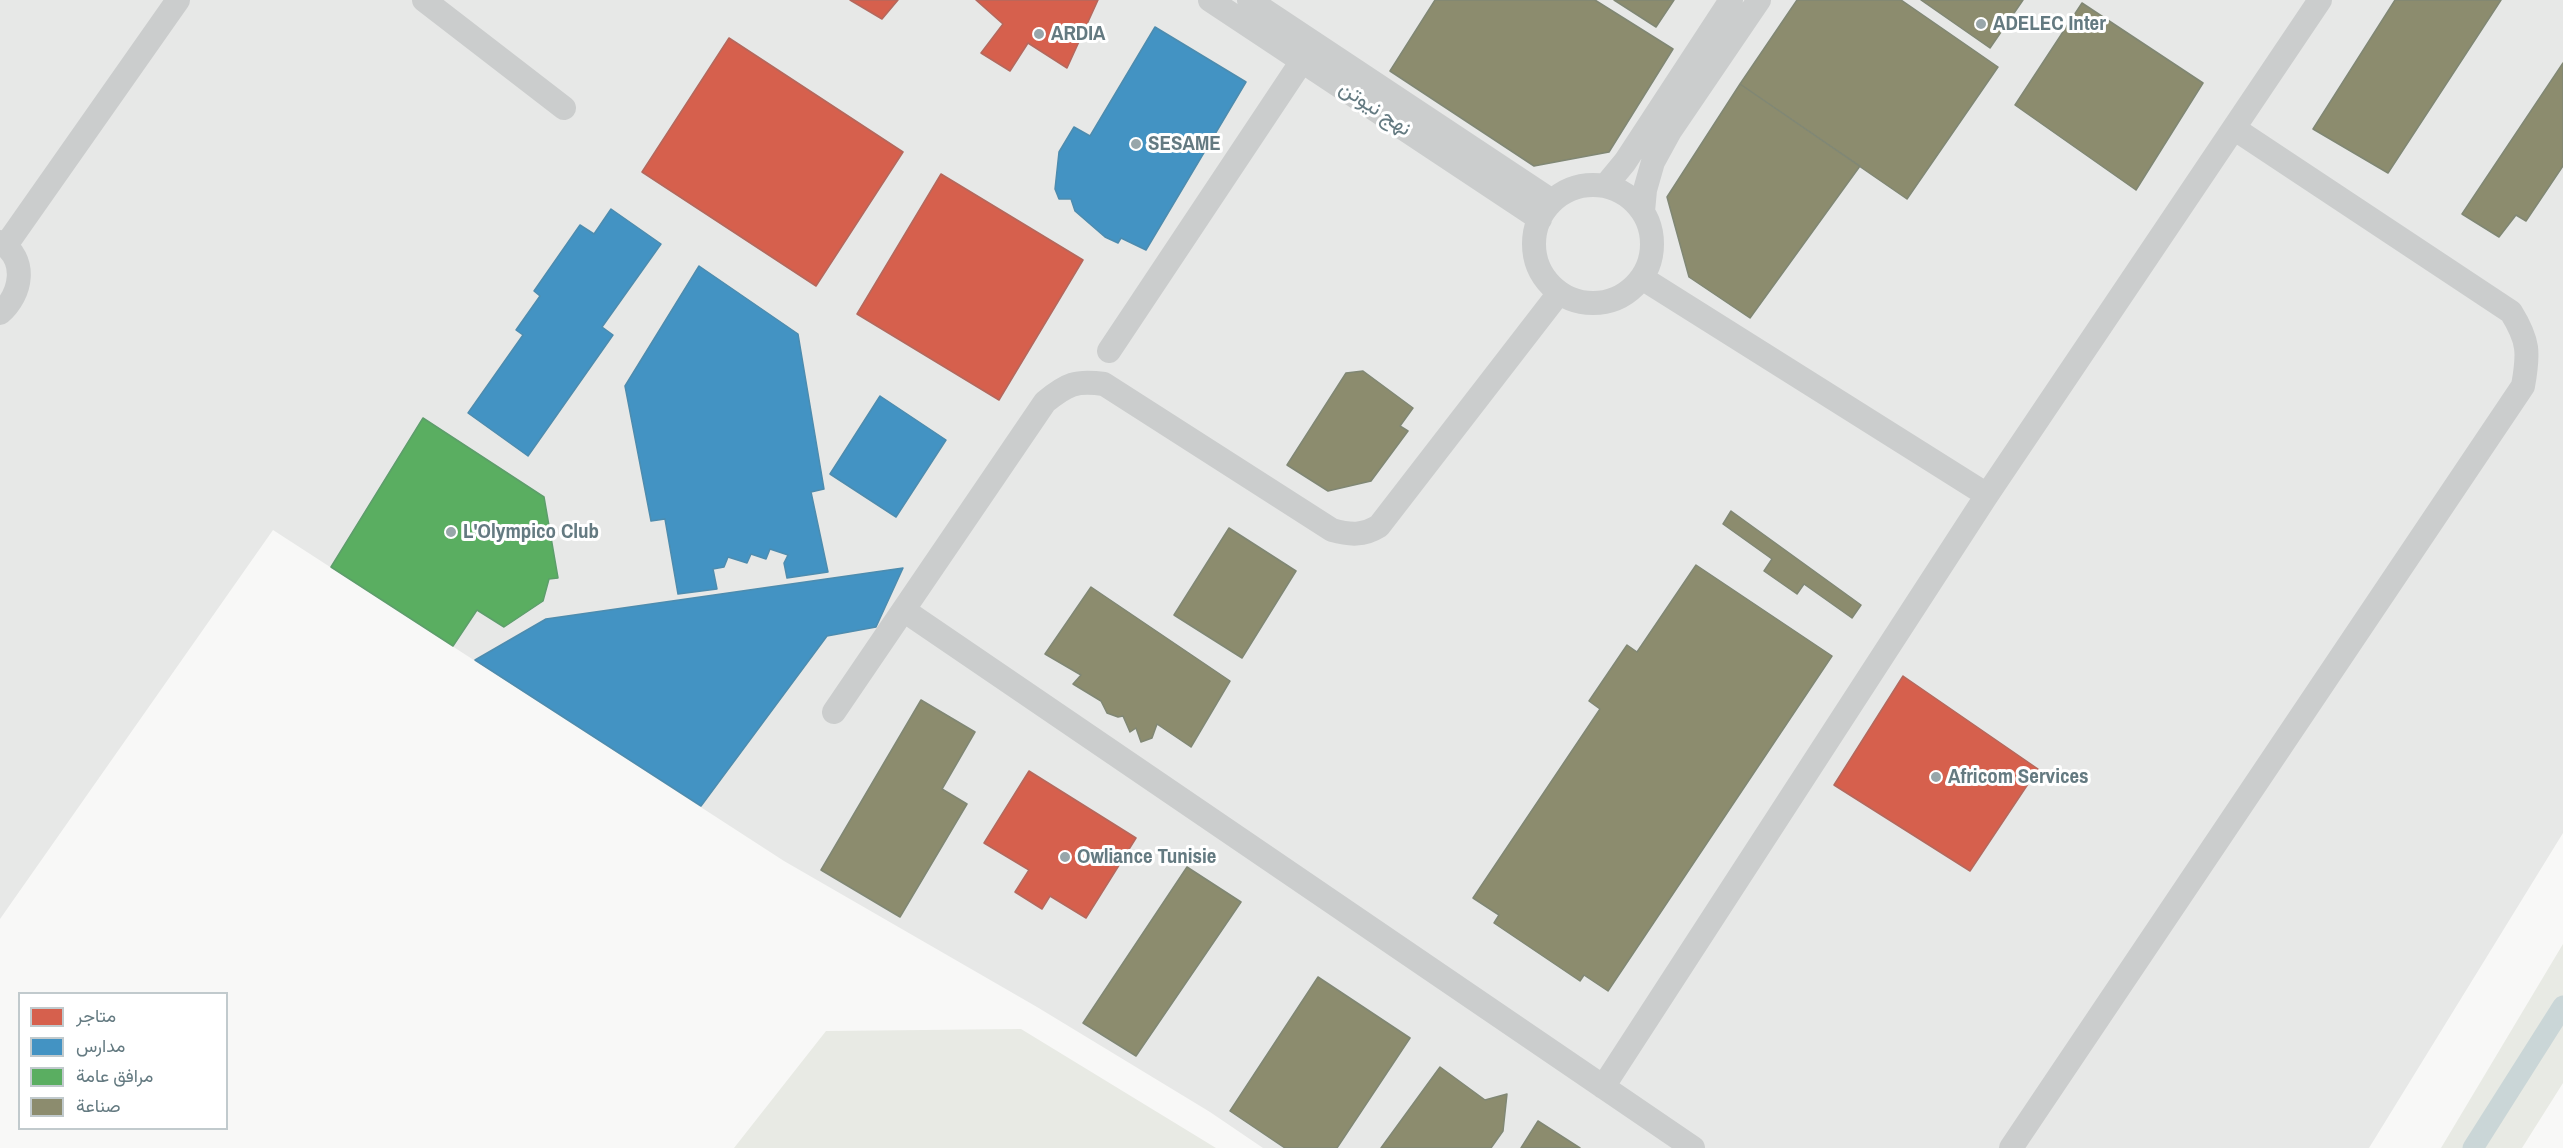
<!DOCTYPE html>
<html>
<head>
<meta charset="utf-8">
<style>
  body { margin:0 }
  #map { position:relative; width:2563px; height:1148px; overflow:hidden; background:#f8f8f7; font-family:"Archivo Narrow",Vazirmatn,sans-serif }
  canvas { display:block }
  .legend { position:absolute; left:18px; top:992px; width:210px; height:138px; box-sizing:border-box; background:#fff; border:2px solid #c1cacd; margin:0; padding:8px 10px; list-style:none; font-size:18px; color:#647a81 }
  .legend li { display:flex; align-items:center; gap:12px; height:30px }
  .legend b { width:30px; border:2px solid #c1cacd }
</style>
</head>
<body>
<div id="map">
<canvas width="2563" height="1148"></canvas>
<ul class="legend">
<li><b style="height:16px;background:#d6604d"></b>متاجر</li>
<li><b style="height:16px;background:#4393c3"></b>مدارس</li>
<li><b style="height:16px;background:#5aae61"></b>مرافق عامة</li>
<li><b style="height:16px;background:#8c8c6e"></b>صناعة</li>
</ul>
</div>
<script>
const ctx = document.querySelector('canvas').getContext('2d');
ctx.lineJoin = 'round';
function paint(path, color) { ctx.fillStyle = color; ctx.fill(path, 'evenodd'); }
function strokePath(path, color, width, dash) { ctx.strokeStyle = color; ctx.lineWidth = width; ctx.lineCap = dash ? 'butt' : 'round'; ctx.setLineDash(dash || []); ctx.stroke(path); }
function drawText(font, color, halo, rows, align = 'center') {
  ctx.font = font + ' "Archivo Narrow",Vazirmatn,sans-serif'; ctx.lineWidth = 6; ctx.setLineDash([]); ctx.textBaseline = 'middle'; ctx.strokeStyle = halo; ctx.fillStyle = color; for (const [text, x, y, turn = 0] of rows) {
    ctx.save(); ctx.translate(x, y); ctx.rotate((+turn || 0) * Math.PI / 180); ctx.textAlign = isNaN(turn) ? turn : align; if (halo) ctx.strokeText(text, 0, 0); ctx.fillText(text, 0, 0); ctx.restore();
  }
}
paint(new Path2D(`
  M0,0h2563v833l-194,315h-1106l-53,-36 -173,-105 -253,-146 -511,-331 -273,389z`), '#e7e8e7');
paint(new Path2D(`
  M2563,944v139l-41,65h-81z
  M1021,1029l195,119h-482l92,-117z`), '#e8eae4');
const shops = new Path2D(`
  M850,0h48l-16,19z
  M976,0h122l-31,68 -39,-25 -18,28 -29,-18 22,-29z
  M729,38l174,114 -87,134 -174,-114z
  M941,174l142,86 -84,140 -142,-86z
  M1903,676l135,93 -68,102 -136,-86z
  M1029,771l107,67 -50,80 -36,-22 -8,13 -27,-17 14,-22 -45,-27z`);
paint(shops, '#d6604d');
strokePath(shops, '#b4685d', 1.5);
const schools = new Path2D(`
  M1155,27l91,55 -100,168 -25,-12 -3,5 -13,-6 -30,-26 -4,-12h-12l-4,-10 4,-37 15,-25 16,9z
  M611,209l50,35 -59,83 11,8 -85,121 -60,-43 55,-78 -7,-5 24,-34 -6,-5 46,-66 14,9z
  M699,266l99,68 26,155 -13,3 17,80 -41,6 -3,-15 4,-8 -18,-6 -4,10 -15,-5 -4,9 -19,-6 -4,10 -11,2 4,20 -39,5 -13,-75 -14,2 -26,-135z
  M880,396l66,44 -50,77 -66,-43z
  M903,568l-27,59 -49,9 -126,170 -226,-146 71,-41z`);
paint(schools, '#4393c3');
strokePath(schools, '#4d8caf', 1.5);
const public = new Path2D(`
  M423,418l121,79 14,81 -9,1 -6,22 -39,26 -27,-17 -24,36 -122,-79z`);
paint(public, '#5aae61');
strokePath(public, '#5d9e6b', 1.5);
const industry = new Path2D(`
  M1435,0h160l78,49 -64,103 -75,14 -144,-95z
  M1614,0h60l-18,27z
  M1797,0h104l97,67 -91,132 -167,-115z
  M1921,0h102l-33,48z
  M2395,0h106l-113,173 -75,-44z
  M2082,3l121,80 -67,107 -121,-85z
  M2563,63v103l-37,55 -10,-6 -17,22 -37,-23z
  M1740,84l120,82 -110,152 -61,-41 -22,-80z
  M1363,371l50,37 -13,18 8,5 -37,50 -43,10 -41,-26 59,-92z
  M1731,511l130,94 -9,13 -48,-34 -7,10 -33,-23 8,-12 -49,-35z
  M1229,528l67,43 -54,87 -68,-43z
  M1696,565l136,91 -224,335 -24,-16 -4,6 -86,-58 5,-8 -26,-17 127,-189 -11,-8 38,-56 10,7z
  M1091,587l139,94 -39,66 -34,-23 -5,14 -11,4 -5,-14 -6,4 -7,-16 -5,1 -11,-4 -6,-12 -28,-17 8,-9 -36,-21z
  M921,700l54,32 -33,57 25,15 -67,113 -79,-47z
  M1187,867l54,35 -105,154 -53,-33z
  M1318,977l92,61 -73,110h-52l-55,-37z
  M1440,1067l45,33 22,-6 -4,37 -12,17h-110z
  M1538,1121l42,27h-59z`);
paint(industry, '#8c8c6e');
strokePath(industry, '#808774', 1.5);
strokePath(new Path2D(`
  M2473,1148l90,-142`), '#cad6d7', 21);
strokePath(new Path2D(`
  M424,0l140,108
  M1210,0l330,219
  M1249,0l303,201
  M1534 244a59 59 0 1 1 118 0a59 59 0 1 1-118 0Z
  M1606,185l19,-23 106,-162
  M1643,211l2,-21 8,-28 17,-31 89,-131
  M0,242c28,17 22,52 0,71
  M6,245l172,-245
  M1642,278l345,217
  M1109,351l193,-290
  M905,611l788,537
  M834,712l211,-310c22,-18 31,-22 59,-18l228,146c18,5 31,6 47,-4l180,-233
  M1603,1087l384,-592 333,-495
  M2011,1148l512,-762c6,-33 6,-45 -12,-74l-276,-183`), '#cbcdcd', 24);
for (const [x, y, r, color] of [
  [1981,24,6,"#98a6aa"],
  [1039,34,6,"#98a6aa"],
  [1136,144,6,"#98a6aa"],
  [451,532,6,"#98a6aa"],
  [1936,777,6,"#98a6aa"],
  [1065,857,6,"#98a6aa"]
]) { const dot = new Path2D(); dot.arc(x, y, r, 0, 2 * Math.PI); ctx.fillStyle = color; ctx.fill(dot); strokePath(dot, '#fff', 2); }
drawText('bold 21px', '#647a81', '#fff', [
  ["ADELEC Inter",1993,24],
  ["ARDIA",1051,34],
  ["SESAME",1148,144],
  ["L'Olympico Club",463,532],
  ["Africom Services",1948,777],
  ["Owliance Tunisie",1077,857]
], 'left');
drawText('21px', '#647a81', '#fff', [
  ["نهج نيوتن",1375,109,34]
]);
</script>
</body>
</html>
